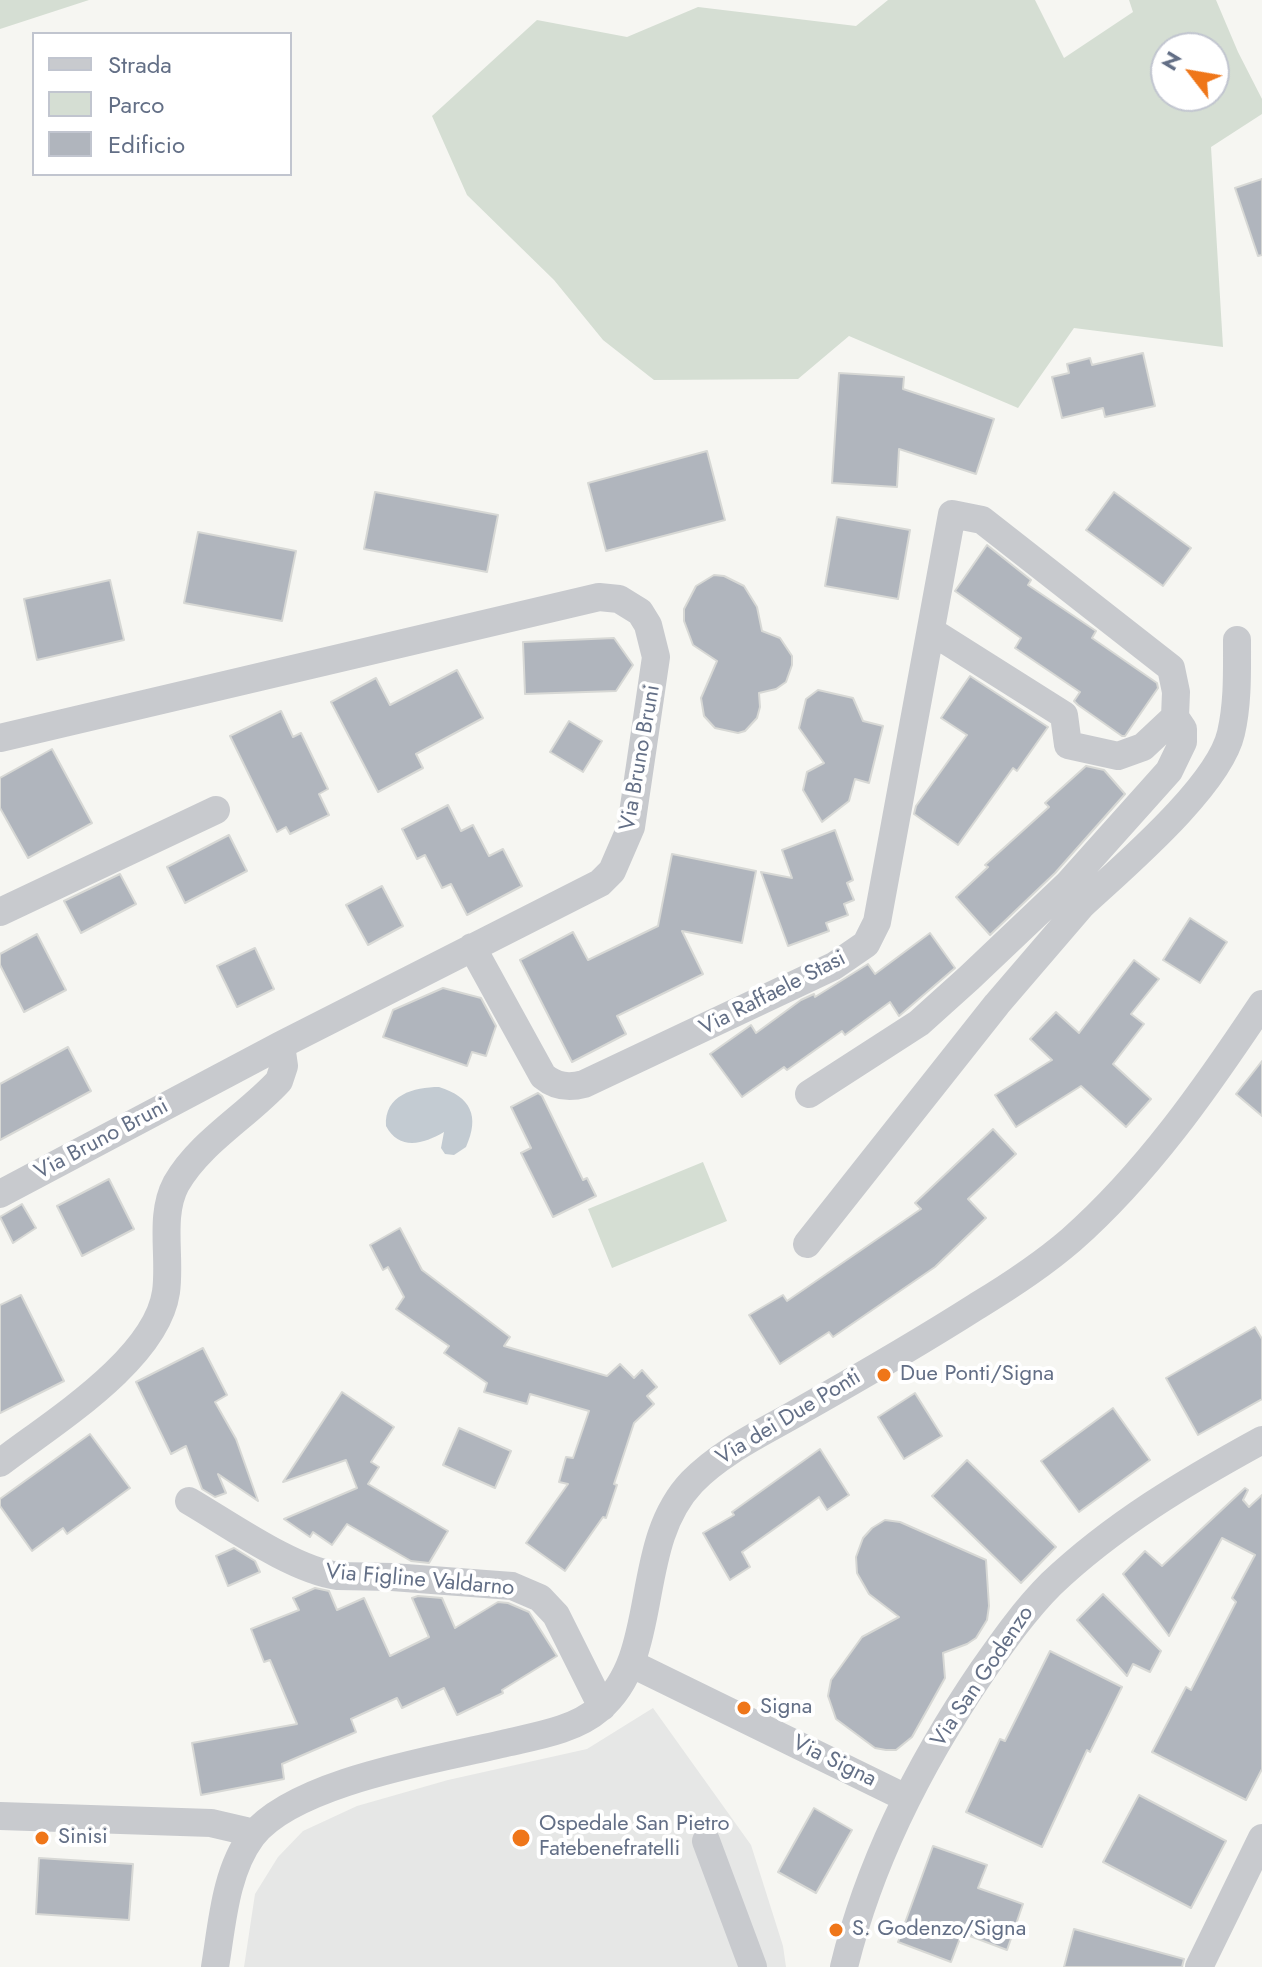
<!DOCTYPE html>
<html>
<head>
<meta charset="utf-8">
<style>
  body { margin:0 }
  #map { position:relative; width:1262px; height:1967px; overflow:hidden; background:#f6f6f2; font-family:Jost,sans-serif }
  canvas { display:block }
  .legend { position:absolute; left:32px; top:32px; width:260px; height:144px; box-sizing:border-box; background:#fff; border:2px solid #c1c5cf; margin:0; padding:10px 14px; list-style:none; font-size:24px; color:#636f86 }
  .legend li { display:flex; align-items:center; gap:16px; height:40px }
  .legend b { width:40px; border:2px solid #c1c5cf }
  .north { position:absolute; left:1150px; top:32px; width:80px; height:80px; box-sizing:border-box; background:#fff; border:2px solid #c1c5cf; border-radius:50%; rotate:301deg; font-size:22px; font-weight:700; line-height:32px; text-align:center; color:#636f86 }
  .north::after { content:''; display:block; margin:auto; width:28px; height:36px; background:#ef7619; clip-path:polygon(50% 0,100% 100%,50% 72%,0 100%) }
</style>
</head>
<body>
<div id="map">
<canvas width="1262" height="1967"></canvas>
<ul class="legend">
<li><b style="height:10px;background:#c8cace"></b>Strada</li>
<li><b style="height:22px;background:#d5ded3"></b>Parco</li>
<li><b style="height:22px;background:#b0b5bd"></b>Edificio</li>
</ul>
<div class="north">N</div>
</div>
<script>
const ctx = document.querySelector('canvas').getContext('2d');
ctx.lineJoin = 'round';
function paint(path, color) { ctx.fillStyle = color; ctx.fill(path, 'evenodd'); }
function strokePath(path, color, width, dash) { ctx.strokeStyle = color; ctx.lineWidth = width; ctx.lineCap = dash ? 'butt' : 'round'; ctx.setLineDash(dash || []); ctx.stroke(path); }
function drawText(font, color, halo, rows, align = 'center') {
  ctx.font = font + ' Jost,sans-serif'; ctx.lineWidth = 8; ctx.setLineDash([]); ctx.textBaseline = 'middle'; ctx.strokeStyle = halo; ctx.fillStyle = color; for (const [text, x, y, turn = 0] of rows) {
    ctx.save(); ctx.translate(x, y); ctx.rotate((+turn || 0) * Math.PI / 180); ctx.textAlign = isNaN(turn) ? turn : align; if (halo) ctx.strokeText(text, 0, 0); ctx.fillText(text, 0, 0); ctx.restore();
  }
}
paint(new Path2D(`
  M653,1708l98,137 32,101 3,21h-542l11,-73 23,-37 25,-26 54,-25 91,-26 139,-31z`), '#e6e7e6');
paint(new Path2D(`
  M0,0h89l-89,29z
  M888,0h147l29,58 69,-46 -4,-12h87l22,52 24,47v15l-51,33 12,200 -149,-19 -56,80 -169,-72 -51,43 -144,1 -51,-40 -49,-60 -87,-85 -35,-79 105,-96 90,17 71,-30 158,19zM1214,48v48h-48v-48z
  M703,1162l24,59 -115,47 -24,-59z`), '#d5ded3');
paint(new Path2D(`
  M439,1087c32,10 41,29 27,60l-12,8 -9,-1 -4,-6 3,-16c-20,12 -45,19 -58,-6 -2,-31 28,-39 53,-39z`), '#c3cbd2');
const building = new Path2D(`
  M1262,179v76l-4,1 -23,-68z
  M1143,353l12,53 -50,11 -2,-9 -41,10 -10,-41 17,-4 -2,-9 23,-6 2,7z
  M839,373l65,4 -1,12 91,30 -18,55 -77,-25 -2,38 -65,-4z
  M707,451l18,69 -119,31 -18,-68z
  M375,492l123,23 -11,57 -123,-23z
  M1114,492l77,56 -28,38 -77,-56z
  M837,517l73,13 -12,69 -73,-13z
  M198,532l98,19 -14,70 -98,-18z
  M987,545l44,35 -3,5 68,46 -4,7 65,45 1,5 -33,48h-3l-44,-31 -4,-4 6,-9 -65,-44 6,-10 -66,-47z
  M714,575l10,1 20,10 13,21 5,24 18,7 12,18v9l-6,17 -10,7 -17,4 1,14 -3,11 -12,13 -7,2 -23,-5 -11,-12 -3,-18 16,-37 -24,-16 -9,-24v-12l12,-23z
  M110,580l14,60 -87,20 -13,-61z
  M614,638l19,27 -17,26 -91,3 -2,-52z
  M457,670l26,48 -67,36 7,14 -45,24 -47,-90 45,-24 14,27z
  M970,676l78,51 -31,44 -4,-3 -55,77 -44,-31 2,-8 51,-71 -26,-17z
  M818,690l35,8 10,23 20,5 -14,57 -14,-4 -6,22 -27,21 -19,-32 4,-18 17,-9 -25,-35 7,-29z
  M281,711l12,26 8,-4 27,56 -9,5 10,21 -39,19 -4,-7 -9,5 -47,-96z
  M569,721l33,20 -19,31 -33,-20z
  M52,749l40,74 -64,35 -28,-50v-30z
  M1086,766l18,4 21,24 -70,79 -65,62 -34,-38 32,-30 -3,-2 64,-58 -4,-4z
  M448,805l13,26 12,-6 16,31 14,-7 19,37 -55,29 -16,-31 -9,4 -17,-33 -8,4 -15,-30z
  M835,830l18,50 -6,3 7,17 -10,4 4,11 -22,8 3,8 -41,15 -27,-74 31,6 -10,-28z
  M229,835l18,36 -62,32 -18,-36z
  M672,854l84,17 -14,72 -60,-12 21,43 -86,42 9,18 -54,28 -52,-102 53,-28 15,28 70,-34z
  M120,874l16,30 -55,29 -17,-32z
  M382,886l21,40 -35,19 -22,-40z
  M1190,918l37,24 -27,41 -37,-23z
  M930,933l25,35 -56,48 -9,-14 -45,33 -3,-4 -55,39 -3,-3 -42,30 -32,-43 41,-29 5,8 45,-33 13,-6 1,3 53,-33 7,10z
  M37,934l29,56 -42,22 -24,-47v-11z
  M255,948l19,41 -37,18 -20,-41z
  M1134,960l25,19 -28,35 13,10 -31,40 38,35 -25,28 -45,-41 -65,41 -21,-32 57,-35 -22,-21 26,-27 23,21z
  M443,988l38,10 15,28 -10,30 -14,-4 -5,14 -84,-29 10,-27z
  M68,1047l23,44 -91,49v-56z
  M1262,1061v55l-26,-22z
  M538,1093l4,3 41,84 4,-2 9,18 -43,21 -32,-64 10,-5 -20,-41z
  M993,1129l23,25 -48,45 18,19 -51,49 -102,70 -4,-5 -49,32 -31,-49 34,-20 4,6 134,-92 -6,-6z
  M109,1179l25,50 -52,27 -25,-50z
  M22,1204l14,24 -23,15 -13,-26z
  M400,1228l22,42 88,67 -6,9 103,30 13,-12 14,14 8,-8 15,17 -10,9 7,8 -20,19 -20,61 3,1 -11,33 -3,-1 -38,54 -39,-28 42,-59 -9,-2 7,-25 7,1 16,-47 -59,-17 -3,10 -43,-12 3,-9 -43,-30 5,-7 -53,-37 8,-12 -16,-30 -5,3 -13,-25z
  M21,1295l43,86 -64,32v-108z
  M1255,1327l7,12v60l-64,36 -32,-57z
  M203,1348l24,47 -12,7 21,37 22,62 -40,-27 8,19 -11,4 -13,-8 -16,-43 -15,8 -35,-72z
  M342,1392l52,35 -23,35 8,5 -11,17 80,47 -19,32 -18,-2 -64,-37 -15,21 -19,-13 -3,5 -26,-18 73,-31 -11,-28 -63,22z
  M915,1393l27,43 -38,23 -26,-42z
  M1113,1408l37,52 -71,52 -38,-51z
  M459,1428l52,23 -16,37 -52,-23z
  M90,1434l40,54 -63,46 -4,-6 -31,23 -32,-45v-7z
  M820,1449l29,46 -22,15 -8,-13 -77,55 8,15 -20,13 -27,-47 31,-18 -2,-3z
  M967,1460l89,87 -35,36 -89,-87z
  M1245,1488l3,2 -5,10 6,7 13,-12v274l-16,31 -94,-48 34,-65 5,3 45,-88 -4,-4 23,-43 -33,-17 -53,98 -46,-62 22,-23 17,15z
  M885,1520l15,2 86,38 3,46 -2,14 -11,18 -9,6 -24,9 2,25 -33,59 -16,13h-10l-11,-2 -39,-29 -8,-23 3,-16 31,-43 37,-20 -30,-23 -12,-21 -1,-16 7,-19 9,-10z
  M234,1548l21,13 5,11 -32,14 -12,-30z
  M315,1588l14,3 8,19 27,-12 26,58 39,-19 -17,-39 6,-2 24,2 13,30 43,-26 10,1 21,9 28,44 -55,34 1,3 -46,22 -13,-27 -42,20 -5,-10 -46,21 5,13 -74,32 2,15 -83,16 -9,-52 105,-19 -27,-64 -6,2 -13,-33 48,-19 -6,-12z
  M1103,1594l58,57 -11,21 -17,-8 -6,12 -50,-56z
  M1050,1651l72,36 -32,65 -3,-2 -45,97 -76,-35 34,-73 5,2z
  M1139,1795l87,46 -35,67 -88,-46z
  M814,1808l38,22 -36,63 -38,-21z
  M933,1846l54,19 -9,23 45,16 -16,46 -45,-17 -11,29 -53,-20z
  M39,1858l94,6 -4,56 -93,-6z
  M1074,1929l110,30 -2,8h-118z`);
paint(building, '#b0b5bd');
strokePath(building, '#d7d8d5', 2);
strokePath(new Path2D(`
  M931,631l133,84 4,30 50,11 25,-9 32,-30
  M0,738l599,-141 20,2 21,13 8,13 8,32 -25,170 -19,44 -12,12 -319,162 -281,149
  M1082,905c41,-38 137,-119 149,-172 7,-30 6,-62 6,-93
  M0,912l216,-102
  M472,947l71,129c13,11 26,12 41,8l250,-118 32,-22 11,-22 75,-408 30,6 189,148 5,24 -1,25 8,12v13l-14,29 -102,114 -98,93 -50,45 -110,71
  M807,1244l190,-240 85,-99 -15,-20
  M0,1463c52,-40 156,-103 166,-171 5,-35 -7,-76 10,-108 24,-42 71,-68 103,-103l5,-15 -3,-21
  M189,1501c41,24 104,69 149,75l54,1 120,9 28,12 16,17 46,92
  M632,1664l274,134
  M0,1816l211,7 43,10
  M706,1841l47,126
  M215,1967c7,-42 10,-95 37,-131 43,-55 188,-77 254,-93 30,-7 69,-13 93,-34 64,-54 32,-163 93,-227 30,-31 72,-50 108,-71 60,-34 119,-68 177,-105 33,-20 65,-41 94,-66 76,-67 135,-152 191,-236
  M844,1967c26,-107 77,-206 139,-297 21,-30 42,-60 68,-86 62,-59 136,-103 211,-144
  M1199,1967l63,-129`), '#c8cace', 28);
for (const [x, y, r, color] of [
  [884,1375,8,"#ef7619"],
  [744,1708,8,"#ef7619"],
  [42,1838,8,"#ef7619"],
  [521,1838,10,"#ef7619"],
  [836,1930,8,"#ef7619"]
]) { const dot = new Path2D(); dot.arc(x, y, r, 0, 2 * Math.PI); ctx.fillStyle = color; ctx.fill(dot); strokePath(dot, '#fff', 3); }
drawText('22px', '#636f86', '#fff', [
  ["Via Bruno Bruni",641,758,-80],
  ["Via Raffaele Stasi",773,994,-27],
  ["Via Bruno Bruni",102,1140,-28],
  ["Via dei Due Ponti",789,1418,-31],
  ["Via Figline Valdarno",420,1581,5],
  ["Via San Godenzo",983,1677,-56],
  ["Via Signa",834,1762,26]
]);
drawText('22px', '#636f86', '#fff', [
  ["Due Ponti/Signa",900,1375],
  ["Signa",760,1708],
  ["Ospedale San Pietro",539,1825],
  ["Fatebenefratelli",539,1850],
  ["Sinisi",58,1838],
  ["S. Godenzo/Signa",852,1930]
], 'left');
</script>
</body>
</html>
